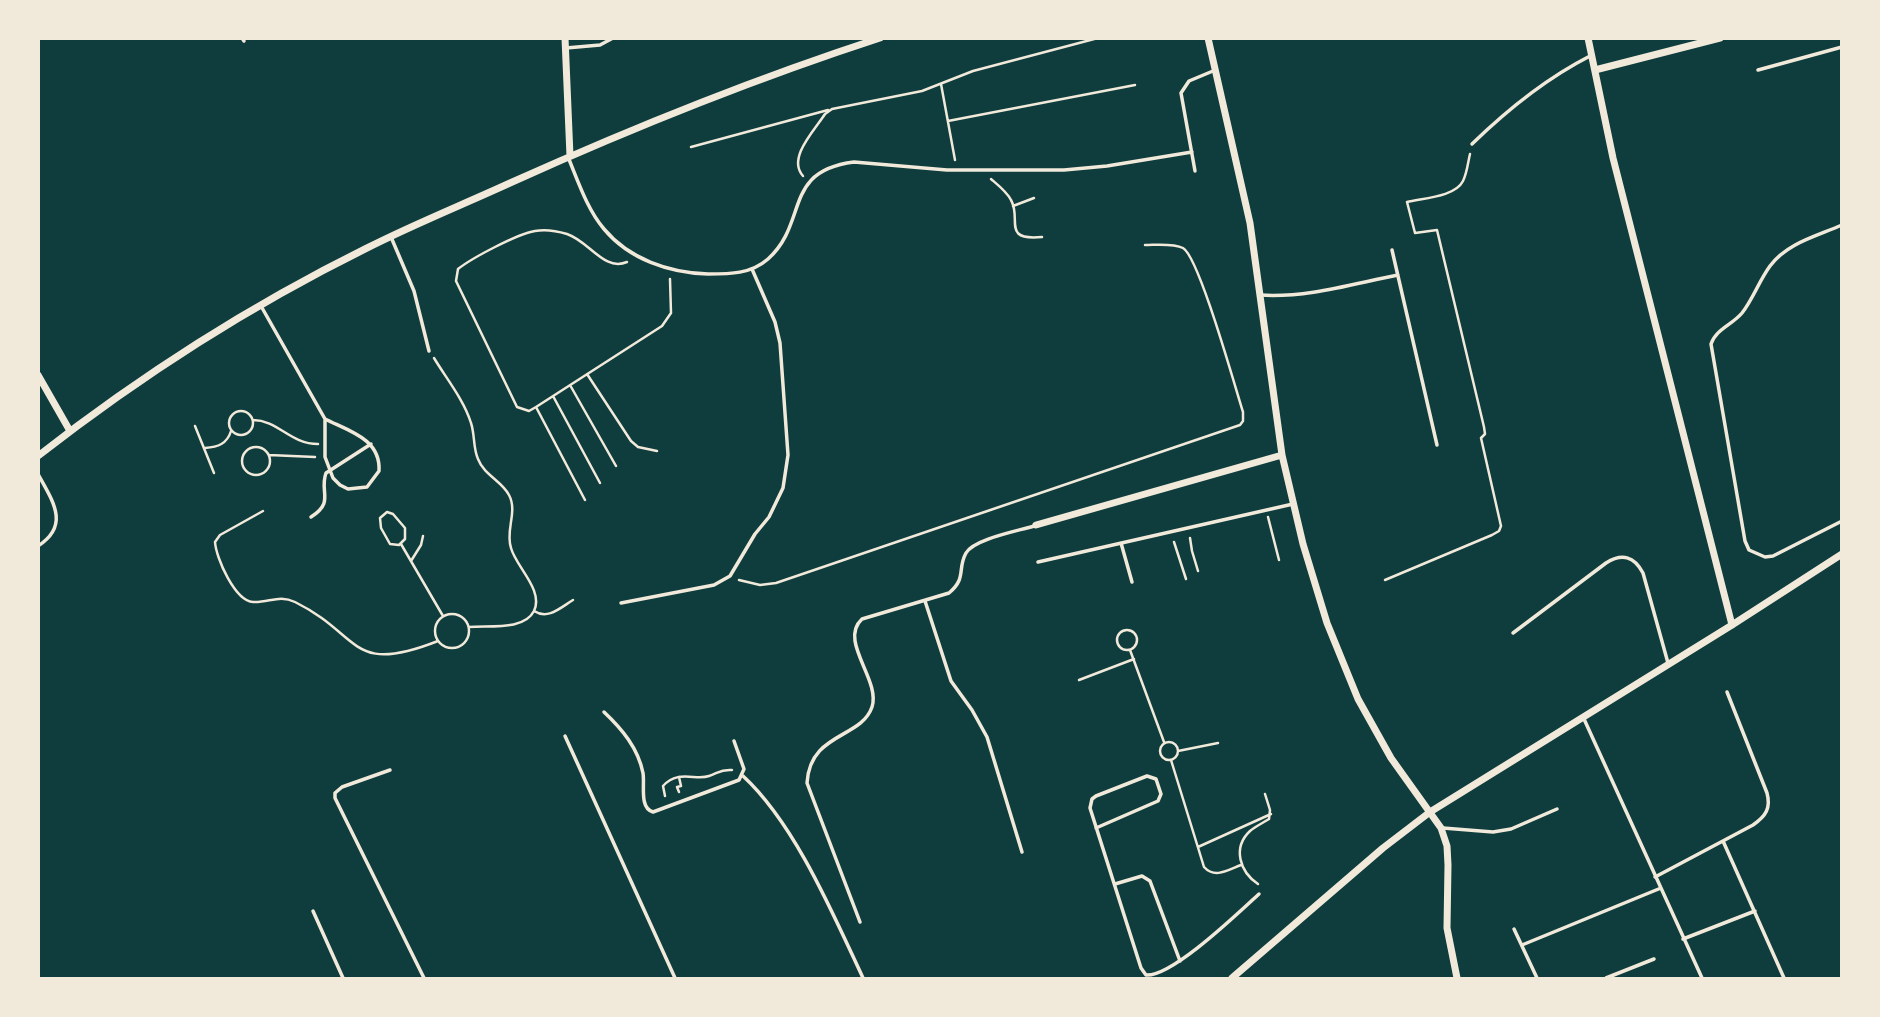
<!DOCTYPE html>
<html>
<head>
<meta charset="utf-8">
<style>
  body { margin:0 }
  #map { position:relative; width:1880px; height:1017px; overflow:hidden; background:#0f3d3e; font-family:"PT Sans",sans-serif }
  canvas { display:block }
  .frame { position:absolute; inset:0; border:40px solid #f1e9da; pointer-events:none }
</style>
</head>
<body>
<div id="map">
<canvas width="1880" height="1017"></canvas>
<div class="frame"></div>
</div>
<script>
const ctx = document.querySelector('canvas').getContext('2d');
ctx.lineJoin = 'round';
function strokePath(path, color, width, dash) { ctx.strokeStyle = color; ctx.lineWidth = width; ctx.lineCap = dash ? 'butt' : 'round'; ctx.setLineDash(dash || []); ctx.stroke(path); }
strokePath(new Path2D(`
  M941,84l14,76
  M948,121l187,-36
  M691,147l137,-37
  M803,176c-16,-18 11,-45 22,-62l7,-5 90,-18 51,-20 125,-33
  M991,179c7,6 16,13 20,21 11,19 -10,41 31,37
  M1013,206l21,-8
  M627,262c-23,10 -38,-21 -60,-28 -10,-3 -21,-5 -32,-3 -18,3 -63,27 -77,38l-2,12 61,126 12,4 7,-4 126,-81 9,-13 -1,-34
  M434,358c12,20 30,42 37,65 4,12 2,25 7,36 6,16 24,22 31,36 9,17 -4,35 2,53 5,19 33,42 23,63 -10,20 -46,14 -65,16
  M587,374l44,67 7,6 19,4
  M570,385l46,81
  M553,396l47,87
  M536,407l49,93
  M229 423a12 12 0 1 1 24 0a12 12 0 1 1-24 0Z
  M253,420c25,0 37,24 65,24
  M195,426l19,47
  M242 461a14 14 0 1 1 28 0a14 14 0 1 1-28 0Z
  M205,448c13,-1 22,-4 26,-17
  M269,455l46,2
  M263,511l-43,24 -5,7c1,16 20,59 38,60 16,1 26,-8 42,0 67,33 54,74 143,39
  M387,512l6,2 12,14v11l-6,6 -9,-1 -9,-16 -1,-10z
  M1268,517l11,43
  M1190,538l2,13 6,20
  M1174,542l12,37
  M401,544l42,72
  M411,561l10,-16 2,-9
  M739,580l21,5 16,-2 464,-158 3,-4v-9c-8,-25 -44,-155 -60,-164 -10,-5 -27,-3 -38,-3
  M1385,580l107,-45 7,-4 2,-5 -20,-88 4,-4 -1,-7 -47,-197 -22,3 -8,-31c16,-4 48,-5 56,-21 4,-8 5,-19 7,-27
  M534,611c14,9 26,-3 39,-11
  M435 631a17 17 0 1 1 34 0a17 17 0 1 1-34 0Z
  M1117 640a10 10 0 1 1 20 0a10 10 0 1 1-20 0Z
  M1130,650l34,92
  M1079,680l55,-21
  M1160 751a9 9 0 1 1 18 0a9 9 0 1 1-18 0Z
  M1178,751l40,-8
  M1171,760l33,107c11,12 24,3 37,-2
  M679,777l2,9 -4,1 2,5
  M665,796l-2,-10c15,-17 33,-5 46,-10 9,-3 12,-7 23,-6
  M1198,847l73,-33
  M1258,884c-18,-12 -26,-36 -8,-53 6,-5 13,-8 19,-12l1,-9 -5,-16`), '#f1e9da', 2.5);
strokePath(new Path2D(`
  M242,38l2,3
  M566,48l34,-3 13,-7
  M1758,70l84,-23
  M1472,144c36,-35 73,-65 118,-88
  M568,157c10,24 19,52 36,72 25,30 65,44 104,45 22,0 43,0 60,-15 41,-37 14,-88 86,-97l93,8h117l43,-4 85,-14
  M1195,171l-14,-78 8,-12 24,-10
  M1842,225c-25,11 -55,18 -72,41 -11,15 -17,33 -28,47 -10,12 -26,16 -31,31l34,197 4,9 16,7 8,-1 69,-35
  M391,237l23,54 15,60
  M1392,250l45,195
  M1260,295c47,3 92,-11 138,-20
  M261,306l64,113v38l8,21 7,7 8,4 19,-2 12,-16c2,-32 -30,-40 -54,-52
  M38,474c14,26 33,51 0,72
  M311,517c24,-15 8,-25 15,-44l45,-29
  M1121,543l11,39
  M1038,562l255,-58
  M925,601l26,80 21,29 15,27 35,115
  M621,603l93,-18 16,-9 25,-42 14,-17 14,-29 5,-33 -8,-112 -5,-21 -23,-53
  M1513,633l93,-70c16,-10 28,-7 37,10l25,90
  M604,712c18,17 34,36 39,61 2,12 -4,35 10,39l86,-32 5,-11 -10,-28
  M1584,719l118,259
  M565,736l110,242
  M390,770l-48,17 -7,6v5l89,180
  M743,776c52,48 90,138 120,202
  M1096,828l62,-27 3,-7 -5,-15 -9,-3 -51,20 -4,3 -2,9 51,160 5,7c26,2 92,-62 113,-81
  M1443,828l50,4 18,-3 46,-20
  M1723,841l61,137
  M1655,877l98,-52c13,-9 18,-17 14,-32l-40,-101
  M1115,884l27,-8 8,5 30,80
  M313,911l30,67
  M860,922l-53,-139c3,-51 54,-44 65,-76 9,-27 -34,-66 -10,-88l87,-26c18,-15 8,-24 17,-40 8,-14 52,-22 68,-27
  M1514,929l23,49
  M1683,939l72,-28
  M1522,945l139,-57
  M1606,978l48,-19`), '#f1e9da', 3.5);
strokePath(new Path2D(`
  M565,38l5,118
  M1208,38l42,185 32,232 21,89 24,79 31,76 33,59 50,70 6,18 1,19 -1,63 10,50
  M1588,38l25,120 119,467
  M1595,70l125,-32
  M38,375l32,56
  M38,456c101,-79 212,-150 327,-207 47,-24 97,-44 145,-66 120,-54 244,-104 370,-145
  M1036,525l246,-70
  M1232,978l151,-130 47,-36 302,-187 110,-71`), '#f1e9da', 7);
</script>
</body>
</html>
